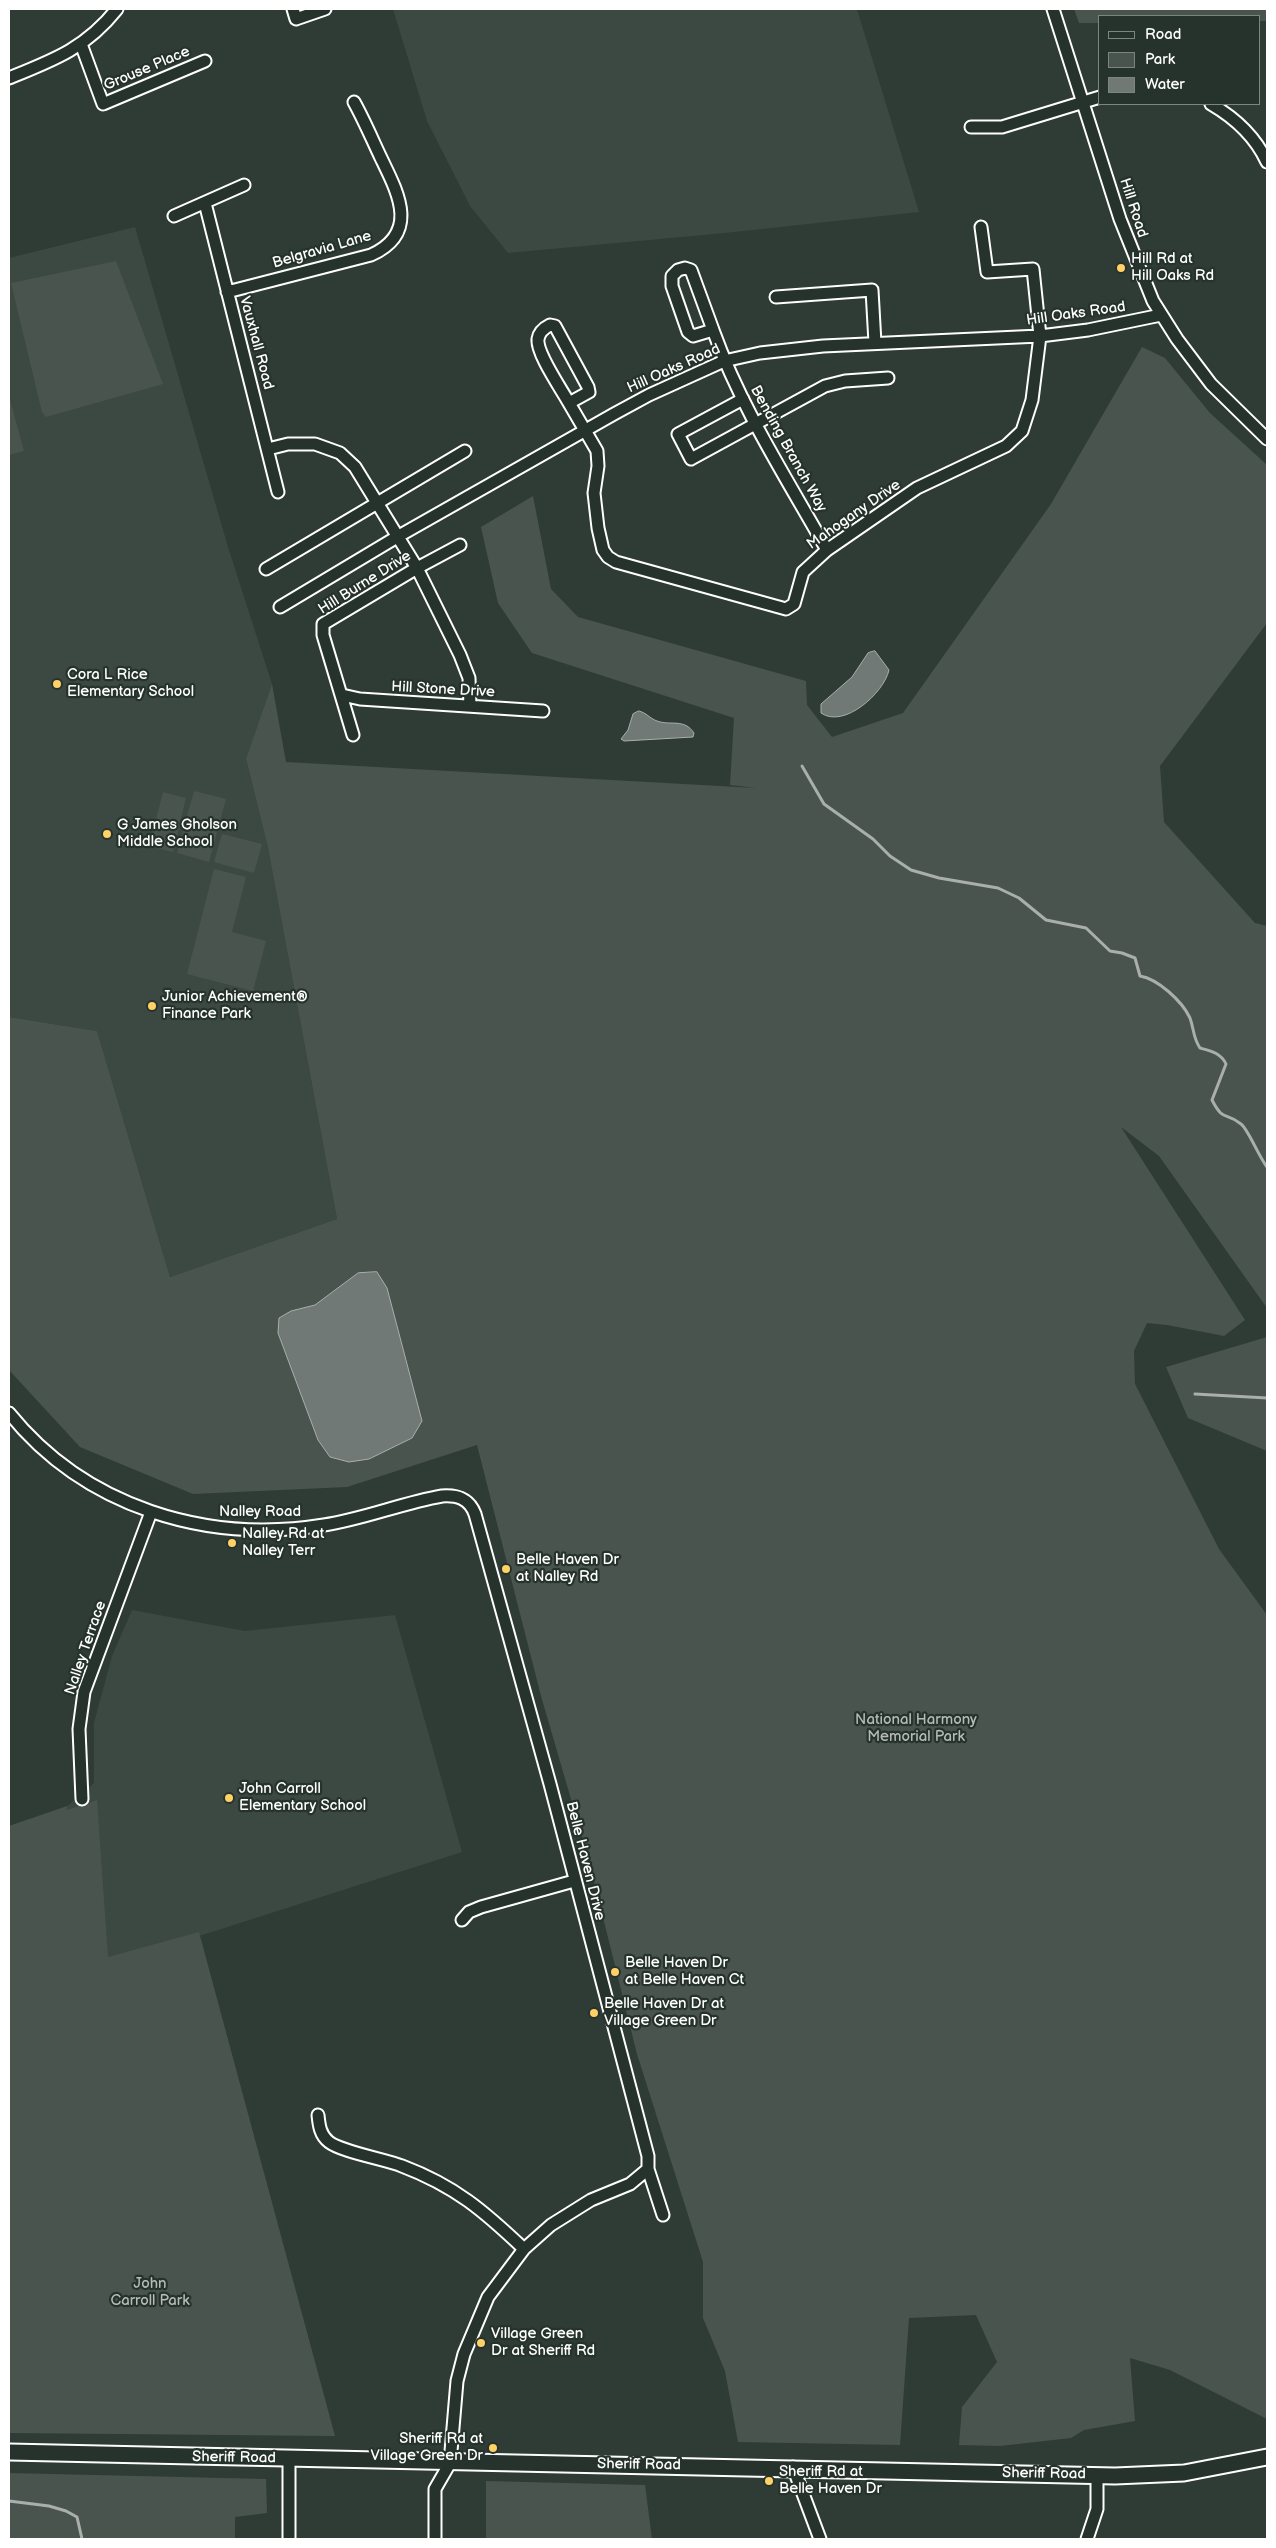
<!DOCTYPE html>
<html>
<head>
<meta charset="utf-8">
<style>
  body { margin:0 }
  #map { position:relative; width:1276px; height:2548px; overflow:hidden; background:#2f3b35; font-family:"Balsamiq Sans",sans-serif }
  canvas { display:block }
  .frame { position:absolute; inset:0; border:10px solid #fff; pointer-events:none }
  .legend { position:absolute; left:1098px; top:15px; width:162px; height:90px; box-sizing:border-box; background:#26332d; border:1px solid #7d8581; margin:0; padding:6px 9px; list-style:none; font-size:15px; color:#fff }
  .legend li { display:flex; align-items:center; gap:10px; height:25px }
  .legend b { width:25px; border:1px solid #7d8581 }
</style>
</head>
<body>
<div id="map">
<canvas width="1276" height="2548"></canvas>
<div class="frame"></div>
<ul class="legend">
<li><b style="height:6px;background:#26332d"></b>Road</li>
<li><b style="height:14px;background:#4a544f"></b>Park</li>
<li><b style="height:14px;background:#707975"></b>Water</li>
</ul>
</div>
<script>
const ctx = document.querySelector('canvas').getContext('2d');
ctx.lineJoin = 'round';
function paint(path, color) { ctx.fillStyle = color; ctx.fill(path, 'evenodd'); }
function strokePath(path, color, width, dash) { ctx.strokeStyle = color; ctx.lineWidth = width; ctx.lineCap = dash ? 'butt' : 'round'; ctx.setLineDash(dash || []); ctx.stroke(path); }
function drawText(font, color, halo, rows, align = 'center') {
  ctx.font = font + ' "Balsamiq Sans",sans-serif'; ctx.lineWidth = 4.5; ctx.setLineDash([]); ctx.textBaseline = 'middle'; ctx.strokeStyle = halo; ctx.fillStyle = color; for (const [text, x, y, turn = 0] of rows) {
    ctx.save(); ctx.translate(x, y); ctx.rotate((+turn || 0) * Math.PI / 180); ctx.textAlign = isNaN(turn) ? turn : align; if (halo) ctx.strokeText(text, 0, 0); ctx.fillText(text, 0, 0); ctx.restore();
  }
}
paint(new Path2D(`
  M393,9h464l62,203 -194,21 -217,20 -38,-47 -43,-85z
  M135,227l93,320 44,137 -26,76 22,88 69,371 -167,58 -73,-246 -88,-14v-759z
  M132,1610l113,21 150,-16 67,237 -269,86 -168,97 35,-122 7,-107 27,-23v-60l18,-67z`), '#3c4842');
paint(new Path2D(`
  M1074,9h193v12h-7v-5h-160v7h-21z
  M116,261l47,123 -117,33 -4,-5 -31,-129z
  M1142,347l23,11 45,55 57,52v158l-107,143 4,56 91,101 12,3v382l-108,-152 -38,-29 124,193 -21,16 -57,-11 -20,-2 -13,28 1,33 84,165 48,66v804l-97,-49 -40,-12 5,63 -51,9 -13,8 -71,8 -41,-1 3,-38 35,-45 -21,-47 -67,3 -9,127 -162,-3 -13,-71 -22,-53v-56l-66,-208 -48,-193 -48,-165 -64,-251 -130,42 -154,7 -113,-47 -71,-77v-353l88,14 73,246 167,-58 -69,-371 -22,-89 26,-75 14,78 470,26 -26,-3 4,-67 -202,-65 -34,-50 -17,-76 52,-31 18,93 27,28 228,64 1,24 25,32 71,-24 148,-209z
  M9,396l15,55 -15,4z
  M194,791l32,8 -17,63 -32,-9z
  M163,792l23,6 -13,54 -24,-6z
  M222,834l40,10 -8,29 -40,-11z
  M214,869l32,8 -14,55 34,9 -13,50 -66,-17z
  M1267,1337v114l-79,-33 -22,-51z
  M97,1800l11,157 91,-25 136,504 -326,-3v-607l58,-20v4z
  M9,2473l257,6 1,34 -32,4v22h-226z
  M486,2481l159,4 7,54h-166z`), '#4a544f');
const water = new Path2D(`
  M875,651l14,19c-5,23 -45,59 -68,43v-9l31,-27 16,-24z
  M639,711c8,2 10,7 18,10 14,5 27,-3 37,12l-1,4 -69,4 -3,-2 7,-9 5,-16z
  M377,1272l10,16 35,133 -10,17 -43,21 -20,3 -19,-5 -12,-17 -40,-107 1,-15 12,-7 24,-6 43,-32z`);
paint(water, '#707975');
strokePath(water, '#a9afac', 1);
strokePath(new Path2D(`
  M802,766l22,38 49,35 17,17 21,14 28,8 59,10 21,10 27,22 40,8 24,23 12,2 13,5 5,18c18,3 42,25 50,42 4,11 3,20 10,30 11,3 21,5 26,16l-14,36c12,23 13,11 29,24 7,5 18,33 26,43
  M1195,1394l72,4
  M9,2501l40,5 17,5 11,6 5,22`), '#a9afac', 3);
const minor = new Path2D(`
  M293,9l3,10 29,-10
  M1053,9l67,210 33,82 24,38 34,45 56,55
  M81,44l22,60 102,-43
  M9,78c45,-18 77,-30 108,-69
  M1211,104c24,14 44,32 56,58
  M971,127h31l98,-30
  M205,203l73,289
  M174,216l70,-31
  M685,268l6,2 22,60 -20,6 -5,-4 -16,-46v-10l6,-6z
  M227,292l144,-37c49,-22 27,-62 10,-97 -9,-19 -17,-38 -27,-56
  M776,297l96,-7 3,53
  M550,325l5,1 33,61 1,5 -20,11c-7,-13 -33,-50 -31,-64 1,-6 6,-11 12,-14z
  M713,330c28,78 74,149 114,220
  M743,399l-65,35 13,25 134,-73 20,-5 43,-3
  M569,403l28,48 1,15 -4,27 4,35 5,22 5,7 8,5 170,47 8,-5 9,-32 24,-22 90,-62 89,-42 16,-15 10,-31 8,-64 -7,-67 -46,3 -6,-45
  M268,449l20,-5h27l25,9 15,14 62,101 43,87 9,23 1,28
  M266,569l199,-118
  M280,607l117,-70 217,-123 35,-19 75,-34 36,-8 63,-7 217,-10 48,-6 73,-15
  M342,695l18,4 183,12
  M353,735l-30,-100v-11l94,-56 43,-23
  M9,1413c76,94 197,131 315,112 40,-6 78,-22 118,-29 15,-1 27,2 33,18l75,270 98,372v13l15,46
  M82,1799l-3,-70 5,-37 67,-180
  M462,1920l7,-8 12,-5 93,-26
  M318,2115c1,10 2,20 11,27 13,10 55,17 73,24 53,20 82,45 122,83
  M793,2467l27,72
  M289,2539v-79
  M435,2539v-50l15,-26 7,-82 7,-27 24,-57 36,-48 27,-24 40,-25 39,-16 18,-15
  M1087,2539l10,-30v-34`);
const major = new Path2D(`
  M9,2452l1106,24 69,-3 83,-16`);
strokePath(minor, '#fff', 15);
strokePath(major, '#fff', 19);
strokePath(minor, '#26332d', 11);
strokePath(major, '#26332d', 15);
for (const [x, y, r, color] of [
  [1121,268,5,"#ffd166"],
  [57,684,5,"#ffd166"],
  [107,834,5,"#ffd166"],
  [152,1006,5,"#ffd166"],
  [232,1543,5,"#ffd166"],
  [506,1569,5,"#ffd166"],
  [229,1798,5,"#ffd166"],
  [615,1972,5,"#ffd166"],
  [594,2013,5,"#ffd166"],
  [481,2343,5,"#ffd166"],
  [493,2448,5,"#ffd166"],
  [769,2481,5,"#ffd166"]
]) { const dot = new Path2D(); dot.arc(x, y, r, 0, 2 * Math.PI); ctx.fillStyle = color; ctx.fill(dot); strokePath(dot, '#26332d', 2); }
drawText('15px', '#fff', '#26332d', [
  ["Grouse Place",147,69,-23],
  ["Hill Road",1133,208,72],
  ["Belgravia Lane",322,250,-16],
  ["Hill Oaks Road",1076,314,-8],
  ["Vauxhall Road",256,343,75],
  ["Hill Oaks Road",674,369,-24],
  ["Bending Branch Way",788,449,61],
  ["Mahogany Drive",854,515,-35],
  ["Hill Burne Drive",365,583,-32],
  ["Hill Stone Drive",443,690,3],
  ["Nalley Road",260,1512],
  ["Nalley Terrace",86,1648,-71],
  ["Belle Haven Drive",585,1861,76],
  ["Sheriff Road",234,2458,1],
  ["Sheriff Road",639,2465,1],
  ["Sheriff Road",1044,2474,1]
]);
drawText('15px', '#fff', '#26332d', [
  ["Hill Rd at",1131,259],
  ["Hill Oaks Rd",1131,276],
  ["Cora L Rice",67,675],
  ["Elementary School",67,692],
  ["G James Gholson",117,825],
  ["Middle School",117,842],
  ["Junior Achievement®",162,997],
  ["Finance Park",162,1014],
  ["Nalley Rd at",242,1534],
  ["Nalley Terr",242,1551],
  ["Belle Haven Dr",516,1560],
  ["at Nalley Rd",516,1577],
  ["John Carroll",239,1789],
  ["Elementary School",239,1806],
  ["Belle Haven Dr",625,1963],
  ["at Belle Haven Ct",625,1980],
  ["Belle Haven Dr at",604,2004],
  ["Village Green Dr",604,2021],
  ["Village Green",491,2334],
  ["Dr at Sheriff Rd",491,2351],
  ["Sheriff Rd at",483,2439,"right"],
  ["Village Green Dr",483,2456,"right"],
  ["Sheriff Rd at",779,2472],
  ["Belle Haven Dr",779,2489]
], 'left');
drawText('15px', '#b7bbb9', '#26332d', [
  ["National Harmony",916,1720],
  ["Memorial Park",916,1737],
  ["John",150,2284],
  ["Carroll Park",150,2301]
]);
</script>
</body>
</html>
